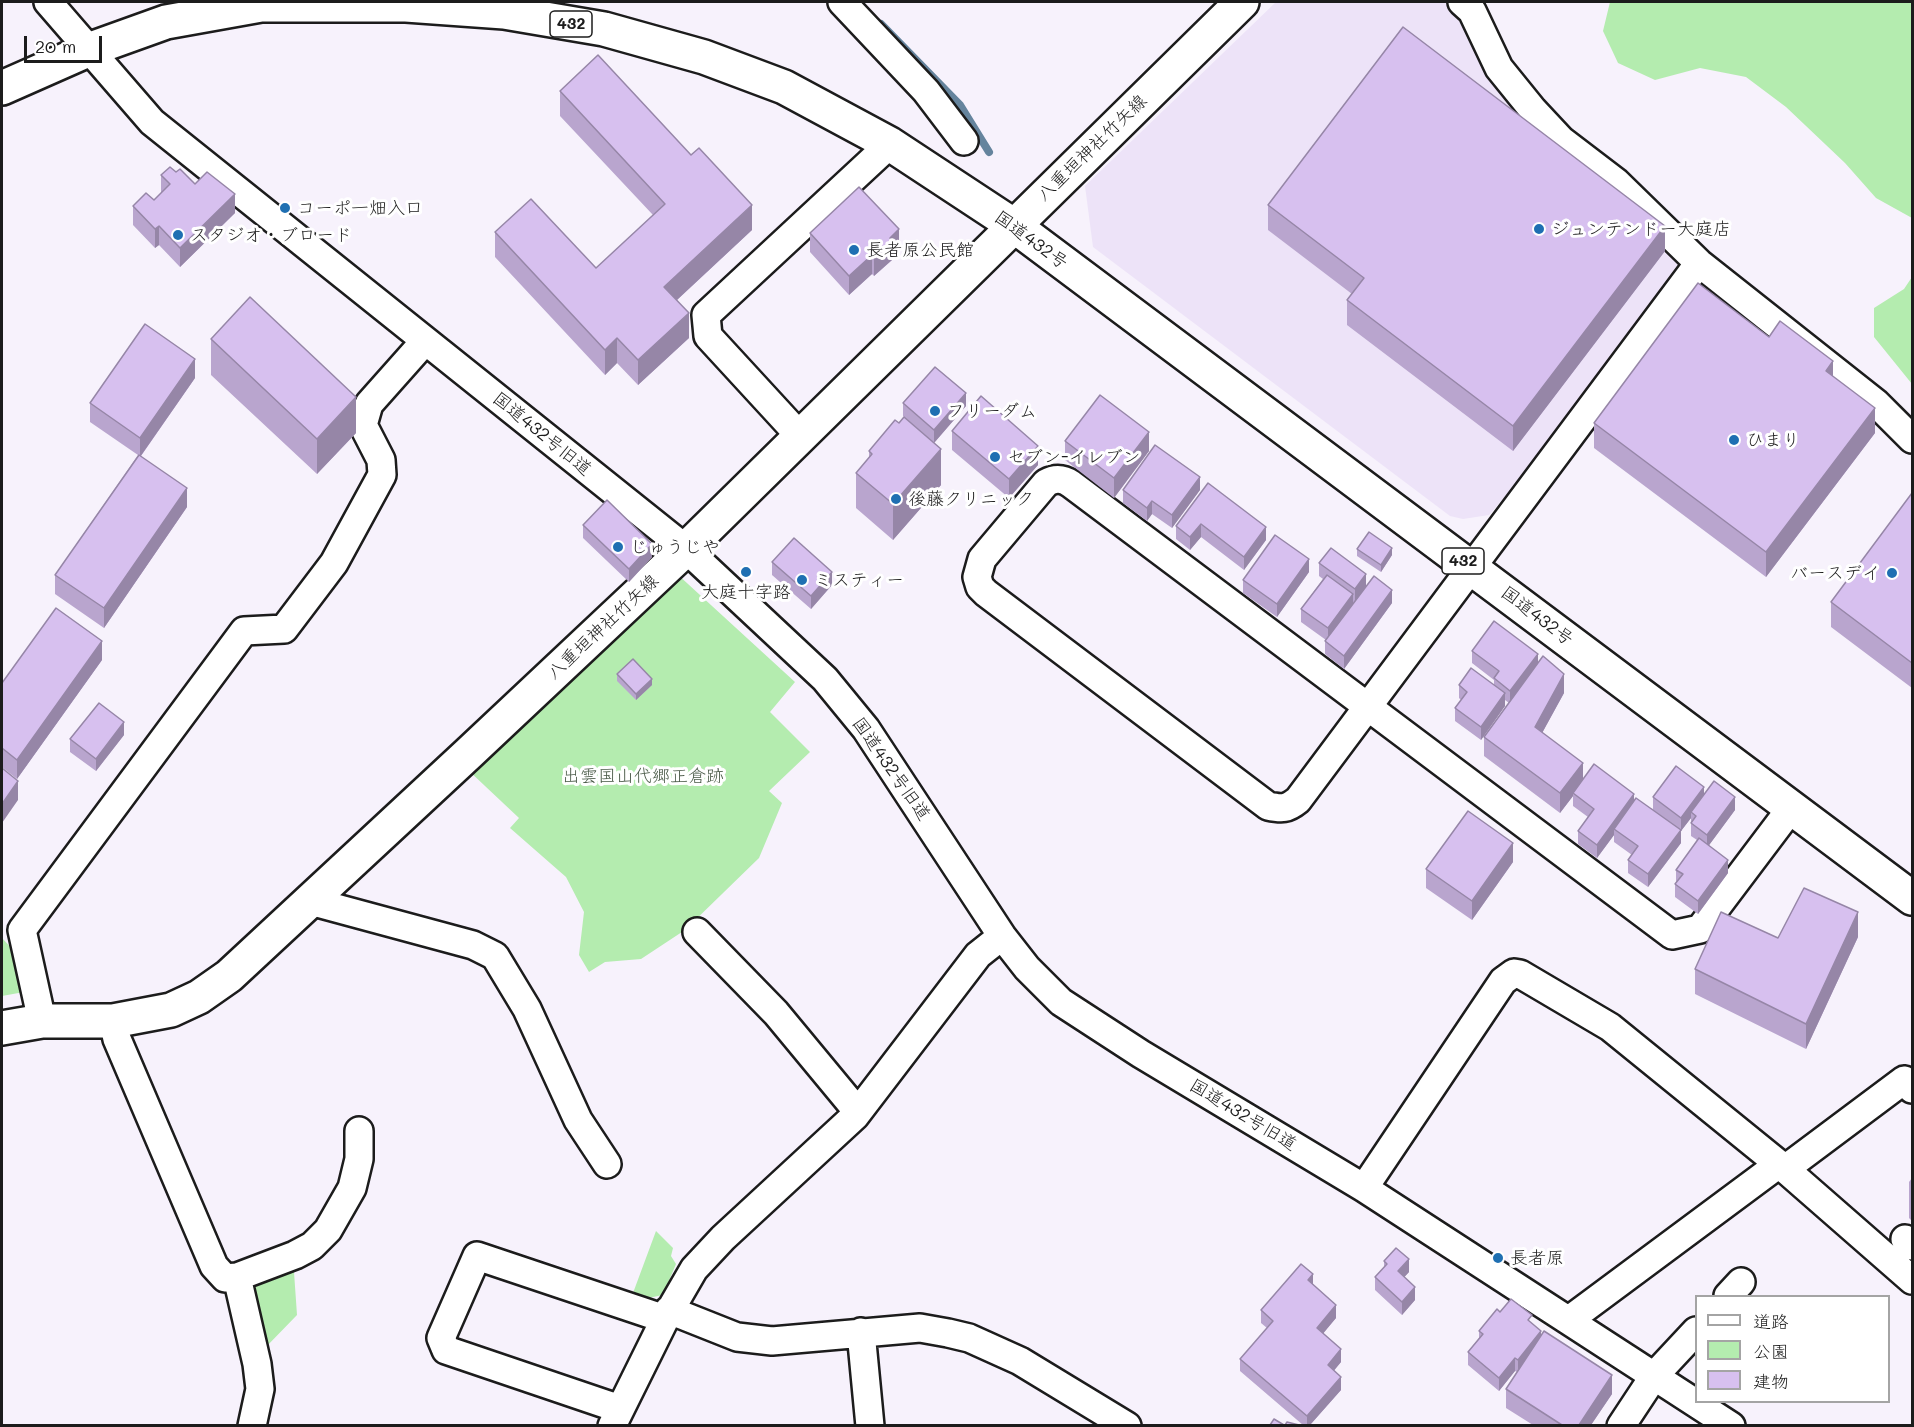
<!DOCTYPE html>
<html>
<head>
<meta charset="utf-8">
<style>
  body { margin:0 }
  #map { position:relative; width:1914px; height:1427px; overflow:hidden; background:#f7f2fc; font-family:Mali,"Klee One",sans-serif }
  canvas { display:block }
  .frame { position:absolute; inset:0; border:3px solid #1c1c1c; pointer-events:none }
  .legend { position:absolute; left:1695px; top:1295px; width:195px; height:108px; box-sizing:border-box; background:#fff; border:2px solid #a4a4a4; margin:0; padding:8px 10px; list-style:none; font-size:18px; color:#1c1c1c }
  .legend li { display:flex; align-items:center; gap:12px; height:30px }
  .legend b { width:30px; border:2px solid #a4a4a4 }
  .scale { position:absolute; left:24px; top:36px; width:78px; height:27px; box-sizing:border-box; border:3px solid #1c1c1c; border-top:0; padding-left:8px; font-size:18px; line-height:21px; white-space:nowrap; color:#1c1c1c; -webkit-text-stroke:4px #fff; paint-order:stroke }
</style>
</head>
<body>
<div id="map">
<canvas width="1914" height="1427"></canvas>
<div class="frame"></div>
<ul class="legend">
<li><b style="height:8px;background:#fff"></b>道路</li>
<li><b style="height:16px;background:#b4ecaf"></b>公園</li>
<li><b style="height:16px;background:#d7c0ef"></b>建物</li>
</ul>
<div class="scale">20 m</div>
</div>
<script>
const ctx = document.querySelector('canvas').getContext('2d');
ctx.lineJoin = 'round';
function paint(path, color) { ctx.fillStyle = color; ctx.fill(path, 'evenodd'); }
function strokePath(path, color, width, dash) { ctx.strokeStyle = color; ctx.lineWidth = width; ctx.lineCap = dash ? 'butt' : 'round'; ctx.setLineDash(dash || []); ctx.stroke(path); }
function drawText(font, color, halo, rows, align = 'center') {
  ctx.font = font + ' Mali,"Klee One",sans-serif'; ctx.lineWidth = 6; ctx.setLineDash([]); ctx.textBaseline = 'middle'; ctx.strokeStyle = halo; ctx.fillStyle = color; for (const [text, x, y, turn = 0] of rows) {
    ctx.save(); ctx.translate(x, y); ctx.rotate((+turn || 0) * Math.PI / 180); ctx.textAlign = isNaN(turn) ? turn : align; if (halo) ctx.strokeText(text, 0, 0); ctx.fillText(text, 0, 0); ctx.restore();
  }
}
paint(new Path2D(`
  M1276,2h170l4,1 231,257 -149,205 -43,50 -26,4 -13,-3 -357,-269 -8,-61z`), '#ede3f8');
paint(new Path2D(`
  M1610,2h302v216l-36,-20 -31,-35 -59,-56 -40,-30 -46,-9 -45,12 -37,-17 -15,-32z
  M1912,277v107l-38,-47v-29l30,-19z
  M676,573l119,109 -25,30 40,40 -41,39 13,12 -23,55 -74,72 -44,29 -36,3 -16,10 -10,-17 5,-43 -18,-35 -56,-49 9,-10 -51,-48z
  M2,938l14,15 8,39 -22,4z
  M656,1231l17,17 -2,8 5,8 -13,31 -15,3 -15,-5z
  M285,1267l9,5 3,43 -33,34 -12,-58 8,-12z`), '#b4ecaf');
strokePath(new Path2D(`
  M881,24l79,81 29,47`), '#65849d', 8);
const minor = new Path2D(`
  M48,2l104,120 534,427 139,130 41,50 136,207 25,32 34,34 80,52 223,134 367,238
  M842,2l84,89 38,50
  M1462,2l10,9 27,57 34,42 28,30 55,42 83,81 177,140 36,36
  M1699,263l-401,537c-11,9 -16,9 -30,6l-282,-213 -6,-6 -3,-10 5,-18 64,-76c9,-5 16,-5 25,1l601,451 28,-6 92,-122
  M800,436l-92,-100 -2,-21 184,-171
  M310,901l163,44 22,11 32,53 51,111 29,44
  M697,932l79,81 82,99
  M42,1021l-20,-91 222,-299 40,-2 50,-66 48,-88 -1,-15 -18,-35 6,-21 56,-63
  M113,1021l4,18 97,227 11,12 12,-1 58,-22 17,-9 16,-16 24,-42 7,-29v-28
  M1912,1089l-8,-9 -119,89 127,111
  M1364,1188l139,-207 11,-8 6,1 90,53 175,142
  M1905,1239l7,7
  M237,1277l20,87 3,25 -8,37
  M1728,1296l13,-14
  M669,1310l68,27 35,4 148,-13 28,5 21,5 51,23 107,65
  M1569,1320l210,-156
  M861,1332l9,94
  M620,1409l-174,-59 -5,-12 36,-82 188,63
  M612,1426l53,-107 29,-50 29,-31 132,-122 123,-161 24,-19
  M1621,1426l33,-50 42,-45`);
const major = new Path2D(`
  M2,1028l40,-7h71l58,-11 28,-13 30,-21 239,-222 218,-205 556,-547`);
const highway = new Path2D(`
  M2,88l86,-38 78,-28 95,-17h145l98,7 100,17 100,28 80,30 106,57 123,81 899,673`);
strokePath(minor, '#1c1c1c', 32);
strokePath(major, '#1c1c1c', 38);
strokePath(highway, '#1c1c1c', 38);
strokePath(minor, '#fff', 27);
strokePath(major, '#fff', 33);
strokePath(highway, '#fff', 33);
paint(new Path2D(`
  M560,91l192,139 -75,70 12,38 -51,47 -21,-22 -12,12 -110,-118v-25l101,36 57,-53 -93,-99z
  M176,172l59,41 -55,54 -21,-22 -4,3 -22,-23v-19l21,-6 7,-7v-18z
  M1268,205l397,46 -152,200 -166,-126v-25l5,-6 -84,-64z
  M810,233l89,15 -7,7v5l-18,16 -2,-2 -23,21 -39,-43z
  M1769,337l64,40 42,56 -109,144 -172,-129v-25z
  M211,339l145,94 -39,41 -106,-99z
  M195,378l-54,78 46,51 -83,121 -49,-34v-19l83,-120 -48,-33v-19z
  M903,403l63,3 -32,37 -31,-27z
  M952,431l86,34 -29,33 -57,-48z
  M1065,441l84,10 -35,47 -49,-38z
  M869,451l72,34 -48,55 -37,-32v-35l13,-15z
  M1208,483l58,57 -22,30 -43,-33 -11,13 -14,-11v-13z
  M1123,490h77l-28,38 -20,-14 -5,7 -24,-18z
  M1912,493v195l-81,-61v-25z
  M583,525l69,32 -23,25 -46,-44z
  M1357,549l35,6 -11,17 -24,-16z
  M772,562l60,23 -21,24 -39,-34z
  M1319,563l47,24 26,16 -48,66 -19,-15v-13l1,-1 -25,-18v-13l22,-30 -4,-3z
  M1309,572l-32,45 -34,-24v-13z
  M1472,651l66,12 26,30 -22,40 41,46 70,30v-12l51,-3 31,16 -26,35 19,28 -30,41 -23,-17v-13l1,-1v-13l21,-30 -6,-4v-18l-10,13v12l-33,44 -20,-14v-13l4,-5 -18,-13v-7l-17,23 -19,-14v-13l10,-14 -15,-11v-10l-13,17 -76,-57v-19l25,-34 -4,-3v6l-24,34 -26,-19v-13l6,-8 -2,-2v-13h35v-5l-22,-17z
  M102,660l-85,119 -15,-12v-84z
  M617,674l35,11 -16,15 -19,-19z
  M124,735l-28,36 -26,-19v-13z
  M1513,862l-41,58 -46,-32v-19z
  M1858,937l-52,112 -111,-55v-25l83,-31z
  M1912,1178v43l-3,-3v-36z
  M1384,1261l25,11 -5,5 11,23 -13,15 -27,-25v-13l9,-10z
  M1313,1285l23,33 -13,15 18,29 -7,8 7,20 -31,35h-7l-63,-54v-12l27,-31 -6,-5v-13z
  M1500,1312l32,11 9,12 71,59 -21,31h-58l-27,-17v-19l11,-17 -2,-1 -16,20 -31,-26v-13l11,-14v-7z`), '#b9a5ce');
paint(new Path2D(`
  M235,194v19l-55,54v-19z
  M752,205v25l-88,82v-25z
  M159,226v19l-4,3v-19z
  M1665,226v25l-152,200v-25z
  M899,229v19l-7,7v5l-18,16v-19l16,-19z
  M872,255v19l-23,21v-19z
  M689,313v25l-51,47v-25z
  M617,338v25l-12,12v-25z
  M195,359v19l-55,79v-19z
  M1833,361v25l-7,-15z
  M966,393v13l-32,37v-13z
  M356,397v36l-39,41v-35z
  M1875,408v25l-109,144v-25z
  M1149,432v19l-35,47v-20z
  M1038,446v19l-29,33v-19z
  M941,449v36l-48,55v-36z
  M1200,477v13l-28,38v-13z
  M187,488v19l-83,121v-20z
  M1152,501v13l-5,7v-13z
  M1201,524v13l-11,13v-13z
  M1266,527v13l-22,30v-13z
  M652,544v13l-23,25v-13z
  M1392,548v7l-11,17v-7z
  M1309,559v13l-32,45v-13z
  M832,572v13l-21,24v-13z
  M1366,574v13l-11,15v-13z
  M1392,590v13l-48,66v-13z
  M1353,594v13l-25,34v-13z
  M102,641v19l-85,119v-19z
  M1538,654v13l-28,37v-13z
  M1564,674v19l-29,53v-19z
  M652,679v6l-16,15v-6z
  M1505,693v13l-24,34v-13z
  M124,722v13l-28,36v-12z
  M1583,763v19l-10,11v3l-13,17v-20z
  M18,781v19l-16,23v-19z
  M1704,787v13l-13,12v6l-10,13v-13z
  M1634,794v13l-20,22v6l-17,23v-13z
  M1735,797v13l-28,38v-13z
  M1681,830v13l-33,44v-13z
  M1513,843v19l-41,58v-19z
  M1728,860v13l-30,41v-13z
  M1858,912v25l-52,112v-25z
  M1409,1259v13l-11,12v-13z
  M1313,1274v13l-5,-7z
  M1415,1287v13l-13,15v-13z
  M1336,1305v13l-19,23v-13z
  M1541,1331v13l-23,29v-13z
  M1341,1349v13l-13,16v-13z
  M1515,1358v13l-16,20v-13z
  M1612,1375v19l-21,31h-12z
  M1341,1377v13l-31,35h-3v-9z`), '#9686a7');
const building = new Path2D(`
  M1403,27l262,199 -152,200 -166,-126 17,-22 -96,-73z
  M598,55l93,100 8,-7 53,57 -88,82 25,26 -51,47 -21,-22 -12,12 -110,-118 36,-33 65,69 69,-64 -105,-113z
  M170,167l6,5 4,-3 15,15 12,-12 28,22 -55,54 -21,-22 -4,3 -22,-23 13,-13 8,7 16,-16 -9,-9z
  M859,187l40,42 -9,9 2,3 -18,16 -2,-2 -23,21 -39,-43z
  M1698,283l71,54 11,-16 53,40 -7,10 49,37 -109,144 -172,-129z
  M250,297l106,100 -39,42 -106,-100z
  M145,324l50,35 -55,79 -50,-35z
  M935,367l31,26 -32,37 -31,-27z
  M1100,395l49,37 -35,46 -49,-37z
  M981,396l57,50 -29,33 -57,-48z
  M904,417l37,32 -48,55 -37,-31 16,-19 -3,-3 26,-31 4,3z
  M1155,445l45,32 -28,38 -20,-14 -5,7 -24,-18z
  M139,455l48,33 -83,120 -49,-33z
  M1208,483l58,44 -22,30 -43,-33 -11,13 -14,-11z
  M1912,493v170l-81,-61z
  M607,500l45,44 -23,25 -46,-44z
  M1369,532l23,16 -11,17 -24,-16z
  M1275,535l34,24 -32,45 -34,-24z
  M794,538l38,34 -21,24 -39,-34z
  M1331,548l35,26 -11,15 -36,-26z
  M1327,575l26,19 -25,34 -27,-19z
  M1374,576l18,14 -48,66 -19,-15z
  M56,608l46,33 -85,119 -15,-12v-65z
  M1494,621l44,33 -28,37 -16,-13 5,-7 -27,-20z
  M1543,656l21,18 -29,53 48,36 -23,30 -76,-56z
  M633,659l19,20 -16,15 -19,-20z
  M1471,668l34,25 -24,34 -26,-19 12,-16 -8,-7z
  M99,703l25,19 -28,37 -26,-20z
  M1594,764l40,30 -37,51 -19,-14 16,-22 -21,-16z
  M1676,766l28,21 -23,31 -28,-21z
  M2,768l16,13 -16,23z
  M1714,781l21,16 -28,38 -16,-12 5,-7 -5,-4z
  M1636,798l45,32 -33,44 -20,-14 10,-14 -24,-17z
  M1468,811l45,32 -41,58 -46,-32z
  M1699,838l29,22 -30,41 -23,-17 8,-10 -7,-4z
  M1804,888l54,24 -52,112 -111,-55 26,-57 57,26z
  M1396,1248l13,11 -11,12 17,16 -13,15 -27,-25 12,-13 -3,-3z
  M1301,1264l12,10 -5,6 28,25 -19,23 24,21 -13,16 13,12 -34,39 -67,-57 33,-38 -12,-11z
  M1511,1299l21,16 -4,5 13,11 -23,29 -3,-2 -16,20 -31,-26 15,-18 -4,-3 18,-22 3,3z
  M1544,1331l68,44 -33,50h-17l-56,-36z
  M1274,1419l10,6h-14z
  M1287,1422l12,3h-14z`);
paint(building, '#d7c0ef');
strokePath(building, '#9686a7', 1.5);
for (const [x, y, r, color] of [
  [285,208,6,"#1f6fb2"],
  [1539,229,6,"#1f6fb2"],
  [178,235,6,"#1f6fb2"],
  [854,250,6,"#1f6fb2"],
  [935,411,6,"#1f6fb2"],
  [1734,440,6,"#1f6fb2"],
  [995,457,6,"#1f6fb2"],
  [896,499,6,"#1f6fb2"],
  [618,547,6,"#1f6fb2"],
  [746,572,6,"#1f6fb2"],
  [1892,573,6,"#1f6fb2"],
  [802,580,6,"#1f6fb2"],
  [1498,1258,6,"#1f6fb2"]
]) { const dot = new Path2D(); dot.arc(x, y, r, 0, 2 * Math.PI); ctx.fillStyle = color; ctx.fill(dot); strokePath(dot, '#fff', 2); }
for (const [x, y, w] of [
  [571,24,42],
  [1463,561,42]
]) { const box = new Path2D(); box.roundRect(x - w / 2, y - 13, w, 26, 4.5); ctx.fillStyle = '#fff'; ctx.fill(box); strokePath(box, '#1c1c1c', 1.5); }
drawText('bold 16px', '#1c1c1c', null, [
  ["432",571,24],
  ["432",1463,561]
]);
drawText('18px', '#1c1c1c', '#fff', [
  ["八重垣神社竹矢線",1092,148,-44],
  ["国道432号",1031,240,36],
  ["国道432号旧道",542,434,39],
  ["国道432号",1537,616,37],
  ["八重垣神社竹矢線",603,627,-43],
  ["国道432号旧道",891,769,55],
  ["国道432号旧道",1243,1115,31]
]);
drawText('18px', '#1c1c1c', '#fff', [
  ["コーポ一畑入口",297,208],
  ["ジュンテンドー大庭店",1551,229],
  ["スタジオ・ブロード",190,235],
  ["長者原公民館",866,250],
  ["フリーダム",947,411],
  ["ひまり",1746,440],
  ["セブン-イレブン",1007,457],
  ["後藤クリニック",908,499],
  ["じゅうじや",630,547],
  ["バースデイ",1880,573,"right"],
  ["ミスティー",814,580],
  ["大庭十字路",746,592,"center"],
  ["長者原",1510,1258]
], 'left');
drawText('18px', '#4a5a48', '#fff', [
  ["出雲国山代郷正倉跡",643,776]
]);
</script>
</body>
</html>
